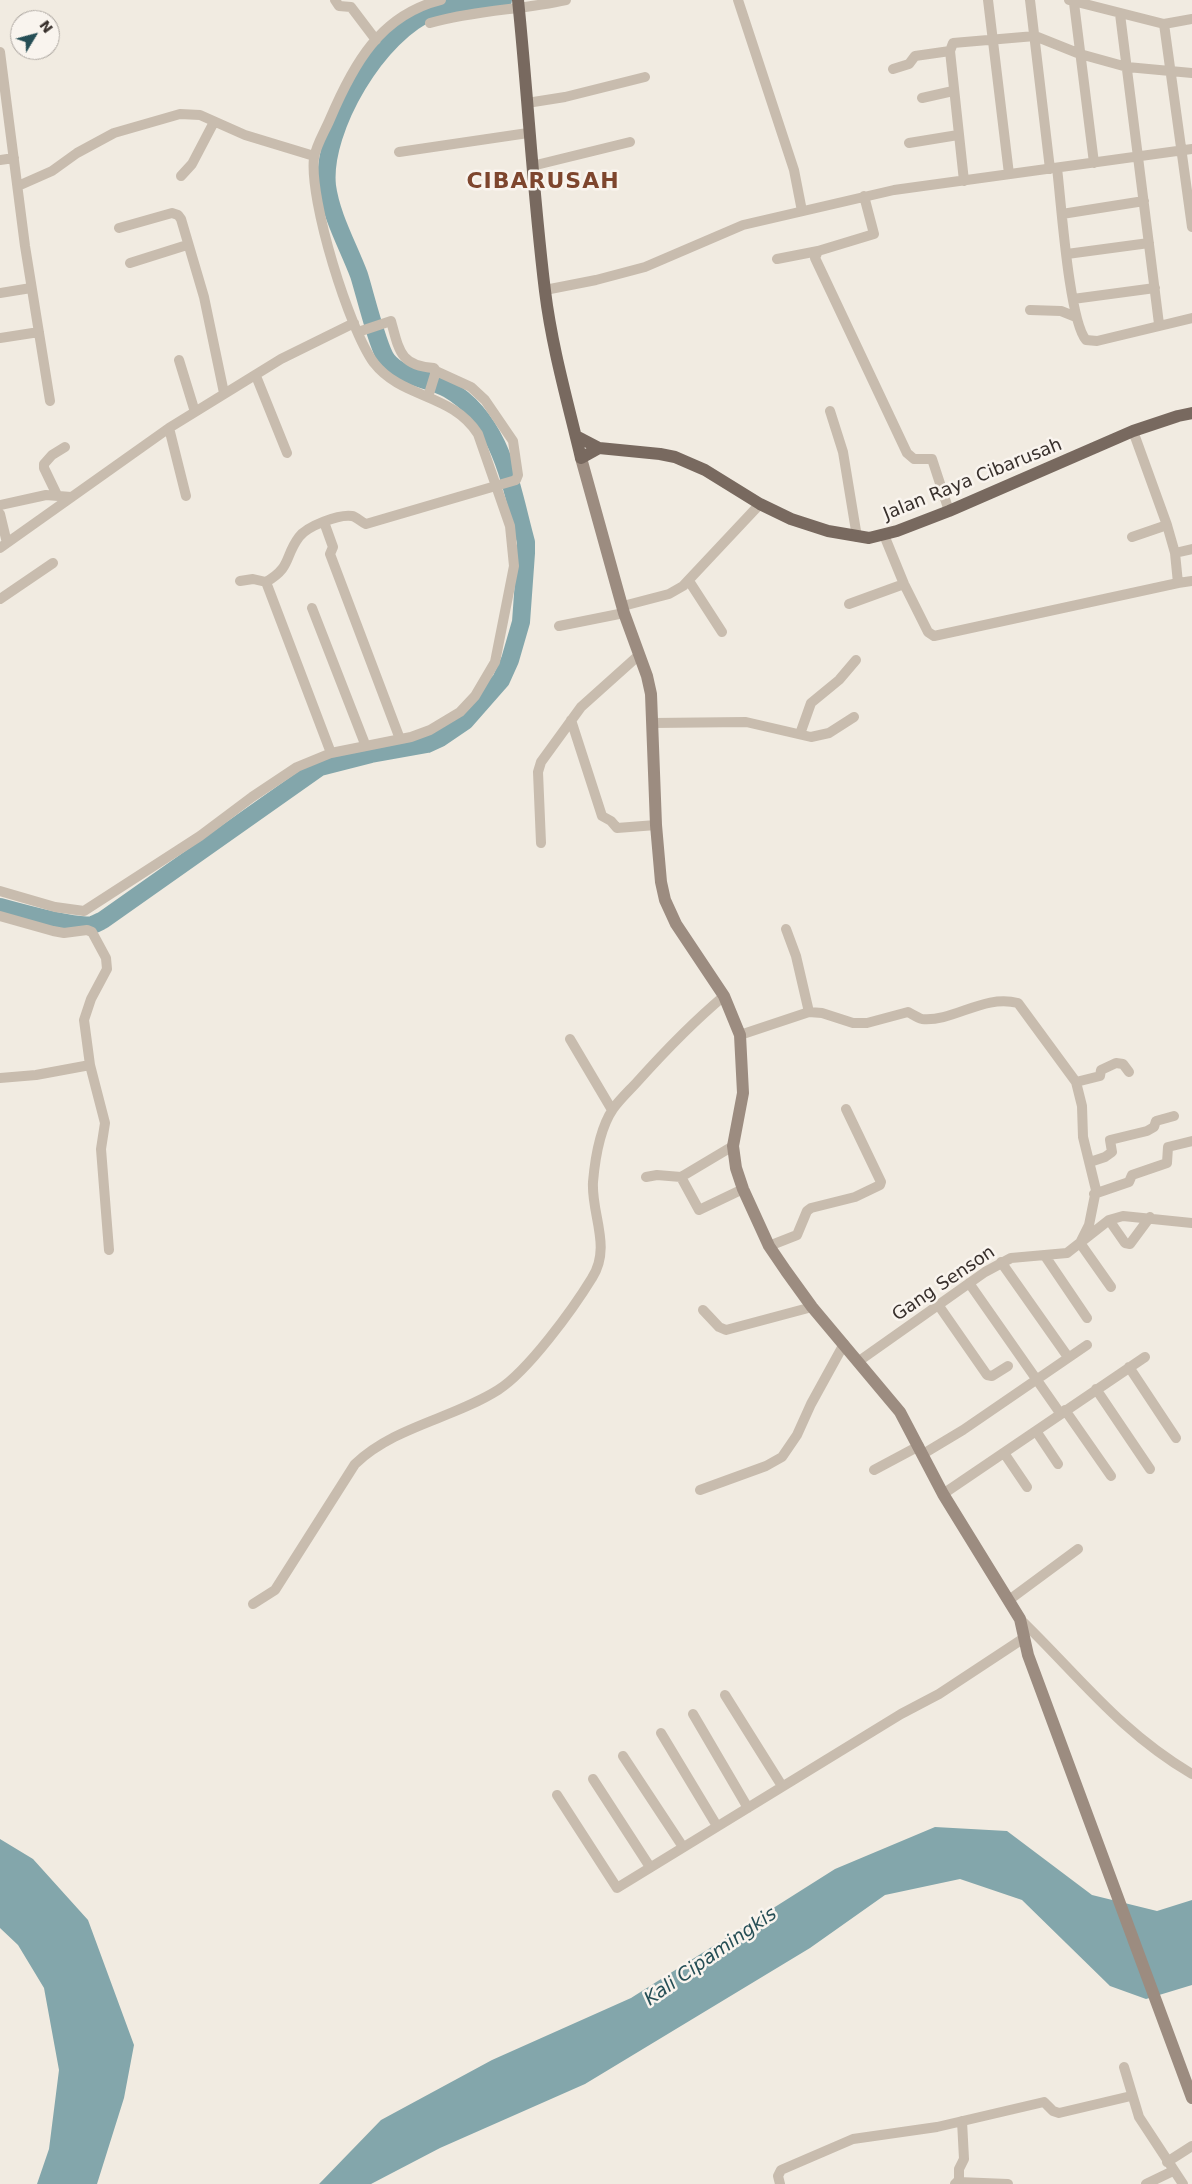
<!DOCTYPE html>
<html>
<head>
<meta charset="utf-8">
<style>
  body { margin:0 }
  #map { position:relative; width:1192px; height:2184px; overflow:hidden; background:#f1ebe1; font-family:"DejaVu Sans",sans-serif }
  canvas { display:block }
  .north { position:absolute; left:10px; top:10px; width:50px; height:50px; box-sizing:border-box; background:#f9f4ee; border:1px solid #aca6a0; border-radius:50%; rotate:53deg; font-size:14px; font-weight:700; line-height:20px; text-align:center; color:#38302c }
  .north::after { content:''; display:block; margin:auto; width:18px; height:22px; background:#254e55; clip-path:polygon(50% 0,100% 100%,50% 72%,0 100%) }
</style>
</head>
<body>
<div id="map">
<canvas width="1192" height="2184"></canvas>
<div class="north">N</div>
</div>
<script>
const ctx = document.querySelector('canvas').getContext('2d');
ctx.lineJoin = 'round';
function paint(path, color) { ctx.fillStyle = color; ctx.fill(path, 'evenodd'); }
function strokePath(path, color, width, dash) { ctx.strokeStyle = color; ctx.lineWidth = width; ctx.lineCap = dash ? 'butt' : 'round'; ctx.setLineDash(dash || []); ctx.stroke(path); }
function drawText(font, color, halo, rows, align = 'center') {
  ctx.font = font + ' "DejaVu Sans",sans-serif'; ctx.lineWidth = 5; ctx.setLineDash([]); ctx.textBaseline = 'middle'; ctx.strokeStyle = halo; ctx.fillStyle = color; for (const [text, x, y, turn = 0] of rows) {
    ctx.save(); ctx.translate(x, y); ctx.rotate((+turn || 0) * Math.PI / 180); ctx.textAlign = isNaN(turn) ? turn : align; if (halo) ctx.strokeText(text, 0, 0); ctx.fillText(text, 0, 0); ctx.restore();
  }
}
paint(new Path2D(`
  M935,1827l72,4 85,64 65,16 35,-11v85l-46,14 -36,-13 -88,-86 -62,-21 -75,16 -75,53 -225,136 -145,64 -69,36h-52l62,-64 111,-60 139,-62 204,-129z
  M0,1839l33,20 55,61 46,125 -10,53 -27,86h-60l12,-35 10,-79 -15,-82 -26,-43 -18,-17z`), '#83a6ab');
strokePath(new Path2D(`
  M0,907c18,5 76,21 92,18 4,-1 7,-3 11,-5l217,-153 51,-13 56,-10 13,-6 25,-17 36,-41 9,-20 11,-38 5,-69v-11c-15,-55 -24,-122 -78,-153 -19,-11 -47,-11 -61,-29 -9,-12 -22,-66 -28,-85 -11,-29 -28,-59 -32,-89 -6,-57 52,-155 106,-175 21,-8 48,-7 70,-11`), '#83a6ab', 18);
strokePath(new Path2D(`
  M335,0l4,6 12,1 25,33
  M738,0l56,170 8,41
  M988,0l21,174
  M1030,0l20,169
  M1069,0l95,24 28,-5
  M1074,3l20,160
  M1120,14l39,310
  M430,23c45,-13 91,-13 136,-23
  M1164,24l28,203
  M0,52l25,194 25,155
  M893,69l16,-5 6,-8 35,-5
  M922,98l31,-7
  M527,103l38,-6 80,-20
  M909,143l49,-8
  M399,152l129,-19
  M0,160l14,-2
  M532,166l98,-24
  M1057,168c4,32 12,153 29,172l11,1 95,-23
  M181,176l11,-12 22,-42
  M964,181l-14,-130 3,-8 82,-7 45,18 47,13 65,6
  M18,186l34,-15 25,-18 37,-20 66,-19 20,1 45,20 69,21
  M864,196l10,38 -56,17 -3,7 92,195 7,6h18l17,52
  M1062,214l82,-13
  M119,228l53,-15 6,2 3,4 23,78 20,96
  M1067,254l82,-11
  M777,259l41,-8
  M130,263l57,-18
  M545,290l51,-10 49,-13 98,-42 151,-35 298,-41
  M0,293l31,-5
  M1073,299l82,-11
  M1030,310l31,1 15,6
  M358,332l33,-11c8,29 9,45 43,47l2,3 -8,26
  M0,338l39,-6
  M179,360l16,52
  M256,376l31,77
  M830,411l13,41 14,85
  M169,428l17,68
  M57,495l-13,-27v-4l8,-9 13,-8
  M0,505l46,-10 25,2
  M0,514l7,29
  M324,522l9,25 -3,7 70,185
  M884,535l20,49 24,48 6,4 244,-53 -3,-30 -8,-28 -34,-94
  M1132,537l35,-12
  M0,548l169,-120 112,-69 73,-36
  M1175,553l17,-4
  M240,581l13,-2 13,3c26,-15 18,-25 33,-45 8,-11 40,-23 53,-21 5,1 9,6 14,8l150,-44 2,-5 -5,-34 -28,-41 -14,-13 -35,-16
  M689,581l33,51
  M266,582l65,171
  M1178,583l14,-2
  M0,599l53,-36
  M849,604l55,-20
  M623,606l46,-12 14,-8 77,-82
  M312,608l53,136
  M559,626l65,-13
  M571,720l31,96 9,5 6,7 39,-3
  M653,723l93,-1 65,15 18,-4 25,-16
  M800,734l11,-31 28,-23 17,-20
  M541,843l-3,-71 3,-10 40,-55 58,-52
  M0,891l55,16 29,4 116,-75 52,-39 45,-30 34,-14 80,-16 19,-7 30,-18 15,-16 20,-34 19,-96 -4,-40 -32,-92c-26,-41 -76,-35 -104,-71 -25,-34 -65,-163 -60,-205 2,-13 11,-27 16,-39 23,-54 50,-104 111,-119
  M0,916l53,15 11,2 23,-3 5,2 14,26 1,11 -16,30 -7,21 6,45 15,58 -4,26 8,101
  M786,929l10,27 13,56
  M740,1035l69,-23 13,1 31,10h14l41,-11c4,2 10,6 14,7 32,3 61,-25 96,-16l58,79 6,24 1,31 13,53 -7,35 -9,18 31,44
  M570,1039l42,71
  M0,1078l36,-3 54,-10
  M1076,1082l24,-6 1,-6 15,-7 7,1 6,8
  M1090,1162l15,-5 7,-5 -2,-12 37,-9 7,-4 2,-6 18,-5
  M646,1177l11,-2 24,2 52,-31
  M681,1177l18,33 44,-21
  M1094,1194l35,-12 3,-7 35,-12 1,-16 24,-6
  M1109,1220l16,23 5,1 20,-27
  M769,1246l28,-11 10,-24 4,-3 44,-11 25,-12 1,-3 -35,-73
  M1045,1256l42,62
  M1001,1262l67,95
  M969,1283l91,130
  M939,1306l48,69 5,1 16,-10
  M703,1310l16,17 7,3 86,-23
  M859,1361l126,-89 26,-14 56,-5 42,-33 14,-4 69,7
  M1129,1367l47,71
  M1096,1389l54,80
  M1065,1410l46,66
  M1036,1431l22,33
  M1004,1453l23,34
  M923,1454l40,-24 124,-85
  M874,1470l45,-24
  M700,1490l66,-24 16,-9 15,-22 14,-31 33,-60
  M943,1494l202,-137
  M1009,1600l69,-51
  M253,1604l22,-14 80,-126c40,-38 97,-45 143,-74 30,-19 75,-81 94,-112 20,-31 -1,-64 1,-96 2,-23 7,-54 20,-73 7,-10 17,-19 25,-28 27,-30 55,-59 86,-85
  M1020,1619c58,56 100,113 172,155
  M725,1695l57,91
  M693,1714l55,94
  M661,1733l56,93
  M623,1756l60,91
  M593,1779l57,88
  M557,1795l60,93 284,-174 38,-20 85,-56
  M1124,2067l15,50 44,67
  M1167,2162l25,-16
  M958,2182l50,2
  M780,2184l-2,-8 3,-6 72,-31 84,-12 107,-25 9,9 6,2 72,-17
  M955,2184l4,-4v-11l5,-10 -2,-38
  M1146,2184l27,-13`), '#c8bcae', 10);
strokePath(new Path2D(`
  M581,458l43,155 23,63 4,18 5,131 5,57 4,18 11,24 48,72 16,39 3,58 -10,53 3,22 7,21 26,57 17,25 26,36 88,105 43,82 77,125 8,36 164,443`), '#9c8c80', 12);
strokePath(new Path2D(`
  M518,0c10,97 15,194 27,291 7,57 23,112 36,167l18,-10
  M576,436l23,12 61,6 15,3 30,13 55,34 31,15 37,12 41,7 28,-7 52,-20 184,-80 45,-15 14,-3`), '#78695f', 12);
drawText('18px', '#38302c', '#f9f4ee', [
  ["Jalan Raya Cibarusah",973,480,-22],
  ["Gang Senson",944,1284,-34]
]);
drawText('italic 19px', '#254e55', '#f9f4ee', [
  ["Kali Cipamingkis",711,1957,-35]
]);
ctx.letterSpacing = '1px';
drawText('bold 22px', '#7e462e', '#f9f4ee', [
  ["CIBARUSAH",543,182]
]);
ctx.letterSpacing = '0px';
</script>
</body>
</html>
